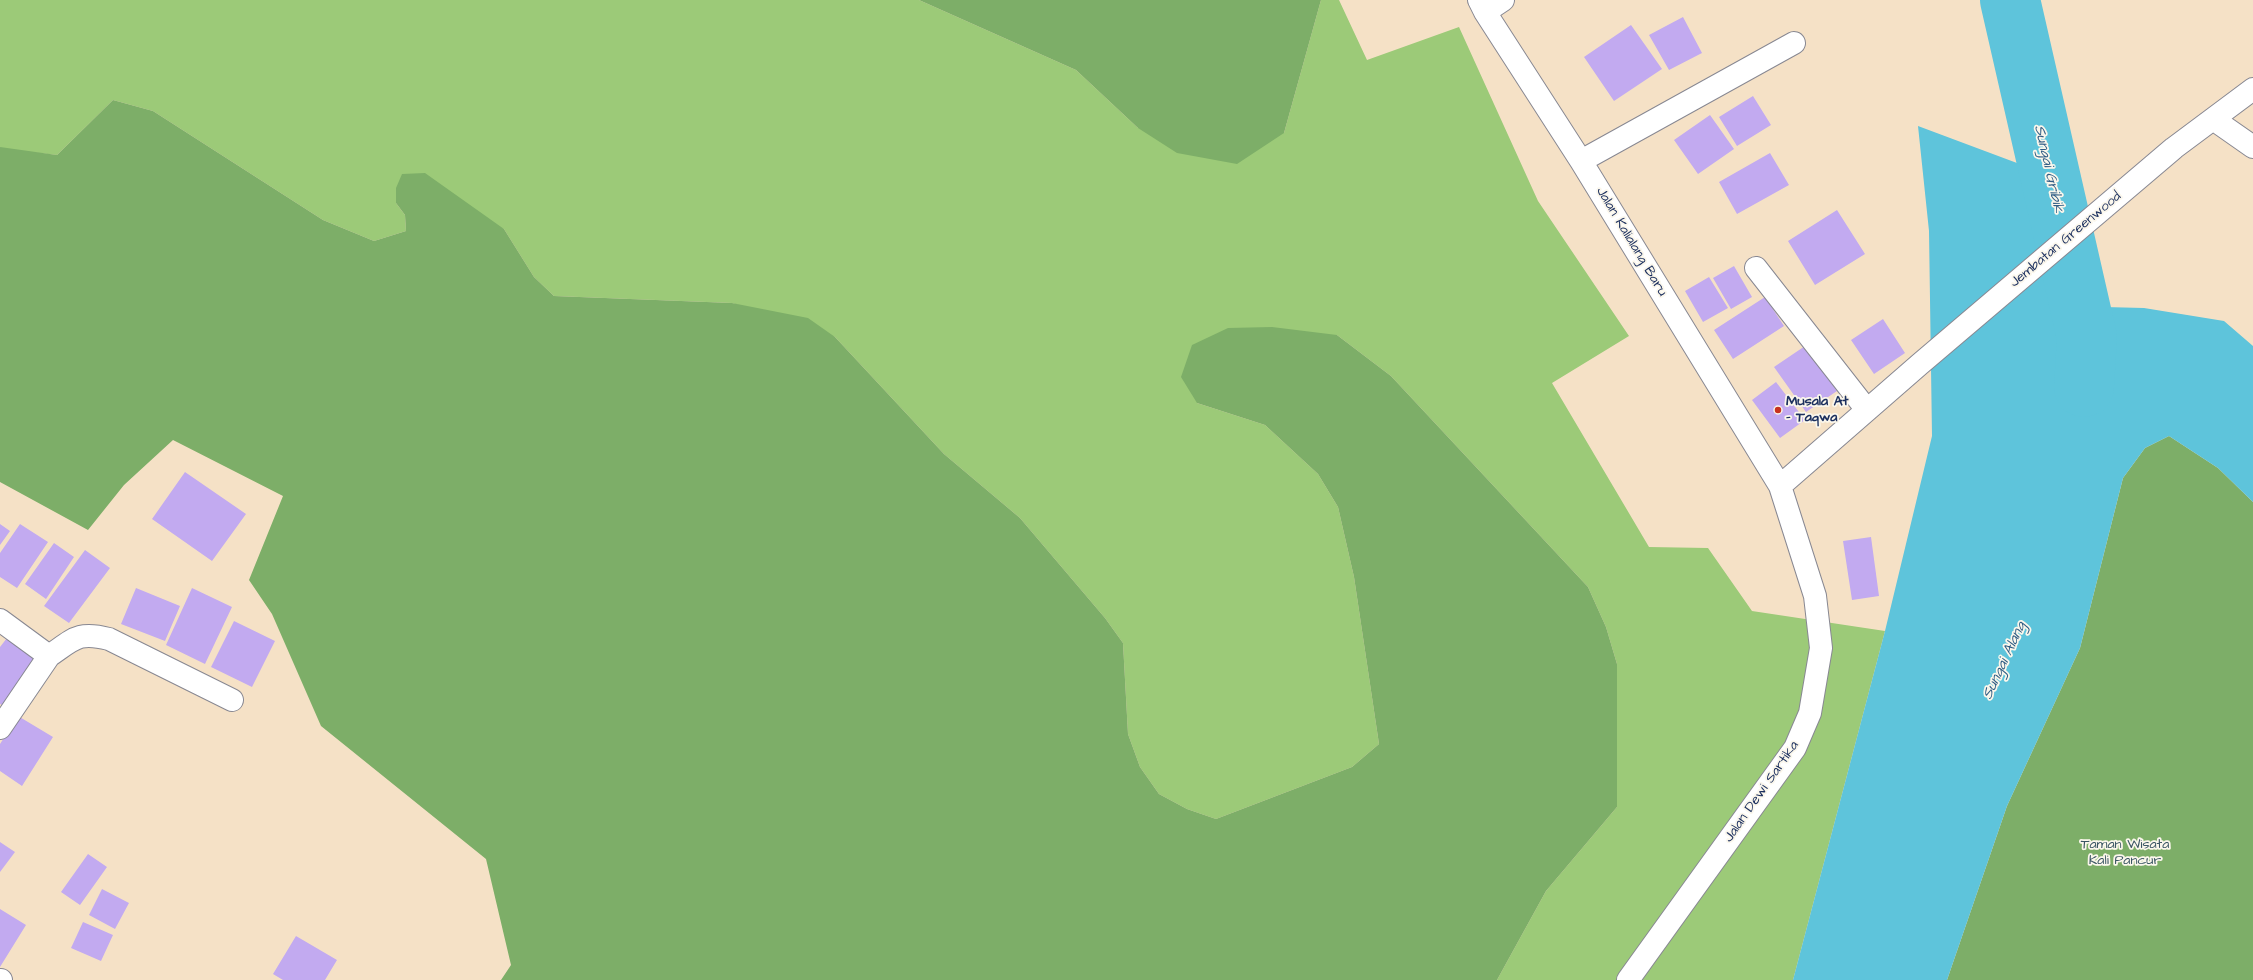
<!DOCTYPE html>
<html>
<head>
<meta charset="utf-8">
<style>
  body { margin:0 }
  canvas { display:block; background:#f5e1c6 }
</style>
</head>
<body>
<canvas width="2253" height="980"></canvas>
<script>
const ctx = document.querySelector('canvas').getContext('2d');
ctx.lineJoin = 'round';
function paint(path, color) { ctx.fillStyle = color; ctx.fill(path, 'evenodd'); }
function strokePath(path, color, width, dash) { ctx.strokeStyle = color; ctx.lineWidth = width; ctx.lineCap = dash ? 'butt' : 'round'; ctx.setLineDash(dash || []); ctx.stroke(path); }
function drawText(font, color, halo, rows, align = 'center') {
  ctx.font = font + ' "Architects Daughter",sans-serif'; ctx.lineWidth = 3.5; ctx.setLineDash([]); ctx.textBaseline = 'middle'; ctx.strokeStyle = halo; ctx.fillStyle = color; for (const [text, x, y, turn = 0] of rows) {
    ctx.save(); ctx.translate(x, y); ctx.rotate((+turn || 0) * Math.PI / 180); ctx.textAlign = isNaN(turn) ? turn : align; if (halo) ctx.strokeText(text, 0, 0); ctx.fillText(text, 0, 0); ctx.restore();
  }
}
paint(new Path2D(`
  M0,0h919l157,70 62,58 146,5 37,-133h18l28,60 92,-33 79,174 91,135 -77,47 97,164 59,1 44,63 133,20 -92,349h-296l49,-89 71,-84v-143l-11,-37 -18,-40 -197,-211 -54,-41 -140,68 68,22 53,49 20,33 16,70 25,167 -27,23 -136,52 -29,-10 -28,-15 -19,-27 -12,-33 -5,-91 -18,-25 -85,-100 -76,-64 -109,-117 -103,-34 -178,-7 -20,-19 -30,-48 -108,-26 9,12 1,16 -32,10 -51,-21 -170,-109 -40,-11 -56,55 -55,-6 -2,-2z`), '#9cca78');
paint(new Path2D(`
  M919,0h402l-37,133 -47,31 -60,-11 -39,-25 -62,-58z
  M113,100l40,11 170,109 51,21 32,-10 -1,-16 -9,-12v-15l6,-14 23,-1 79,56 30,48 20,19 178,7 76,15 27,19 109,117 76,64 85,100 18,25 5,91 12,33 19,27 28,15 29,10 136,-52 27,-23 -25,-167 -16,-70 -20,-33 -53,-49 -68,-22 -16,-26 11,-32 36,-17 44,-1 65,8 54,41 197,211 18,40 11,37v143l-71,84 -49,89h-996l10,-15 -25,-106 -165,-133 -49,-112 -23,-34 34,-84 -110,-56 -49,45 -36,45 -88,-48v-335l57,8z
  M2169,436l49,32 35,34v478h-306l60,-174 73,-158 43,-170 22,-30z`), '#7dae68');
paint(new Path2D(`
  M1918,126l115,43 31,137 80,2 80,13 29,25v156l-35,-34 -49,-32 -24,12 -22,30 -43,170 -73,158 -60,174h-154l92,-349 47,-195 -3,-205z`), '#5ec4db');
strokePath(new Path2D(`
  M2010,0l77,337 -3,50`), '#5ec4db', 60);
paint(new Path2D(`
  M1683,17l19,36 -33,17 -20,-35z
  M1631,25l31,44 -48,32 -30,-44z
  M1753,96l18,29 -34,21 -18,-29z
  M1710,115l24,34 -36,25 -24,-34z
  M1770,153l19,32 -52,29 -18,-32z
  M1837,210l28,44 -50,31 -27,-44z
  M1734,266l18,31 -21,12 -18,-31z
  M1709,277l19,31 -25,14 -18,-31z
  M1765,297l19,29 -51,33 -19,-29z
  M1883,319l22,34 -31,21 -23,-34z
  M1805,346l32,45 -31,21 -32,-45z
  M1776,382l29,38 -25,18 -28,-38z
  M185,472l61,42 -34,47 -60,-42z
  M0,524l10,7 -10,14z
  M20,524l28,18 -31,46 -17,-11v-24z
  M1871,537l8,59 -27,4 -9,-59z
  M54,543l20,14 -28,42 -21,-15z
  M85,550l25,18 -41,55 -25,-17z
  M136,588l44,18 -15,35 -44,-17z
  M192,588l40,19 -27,57 -39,-19z
  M234,621l41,20 -23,46 -41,-20z
  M7,638l31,23 -34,45 -4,-2v-57z
  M18,716l35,21 -31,49 -22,-15v-27z
  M0,842l15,10 -15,20z
  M88,854l19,13 -27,38 -19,-13z
  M102,889l27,14 -14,26 -26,-14z
  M0,909l26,16 -26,42z
  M83,922l30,13 -12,26 -30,-13z
  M296,936l41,24 -12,20h-42l-10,-6z`), '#c2aaf0');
const minor = new Path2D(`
  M1479,0l6,12 96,149 199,325 35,110 6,52 -11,65 -15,35 -167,232
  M1485,12l18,-12
  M2213,119l40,28
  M1581,161l213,-118
  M1756,268l111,142
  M1780,486l140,-122 254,-216 79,-59
  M0,620l49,36 -49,72
  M49,656c25,-17 29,-25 60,-17l123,61
  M0,980h1`);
strokePath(minor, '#888892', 24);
strokePath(minor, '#fff', 22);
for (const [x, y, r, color] of [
  [1778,410,4,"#c8321e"]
]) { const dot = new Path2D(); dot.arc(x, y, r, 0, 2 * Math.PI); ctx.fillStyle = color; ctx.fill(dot); strokePath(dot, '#fbf7ec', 1.5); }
drawText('14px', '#1b2f5e', '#fbf7ec', [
  ["Jembatan Greenwood",2066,240,-40],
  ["Jalan Kalialang Baru",1631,242,59],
  ["Jalan Dewi Sartika",1762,792,-55]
]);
drawText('bold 14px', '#1b2f5e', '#fbf7ec', [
  ["Musala At",1786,402],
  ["- Taqwa",1786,418]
], 'left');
drawText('14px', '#3b5664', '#fbf7ec', [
  ["Taman Wisata",2125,845],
  ["Kali Pancur",2125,861]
]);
drawText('italic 15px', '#2f5c84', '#fbf7ec', [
  ["Sungai Gribik",2048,169,77],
  ["Sungai Alang",2005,661,-65]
]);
</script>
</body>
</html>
